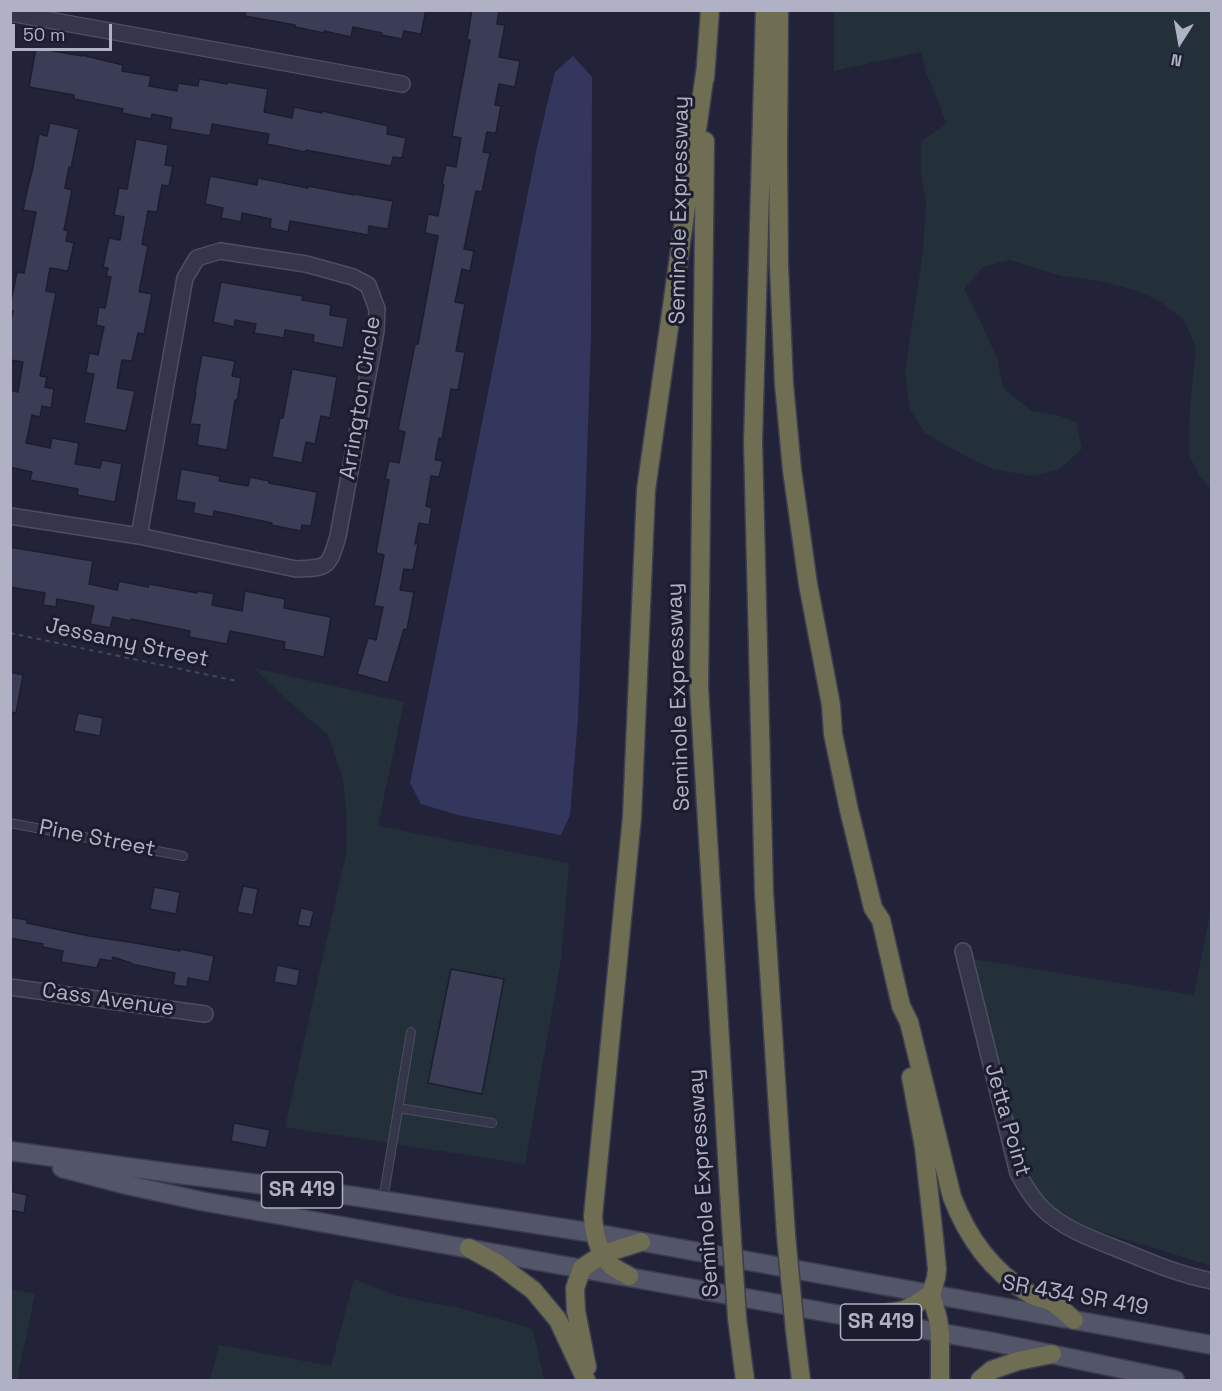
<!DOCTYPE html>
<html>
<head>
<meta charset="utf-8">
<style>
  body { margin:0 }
  #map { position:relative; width:1222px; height:1391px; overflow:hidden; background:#222338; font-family:"Space Grotesk",sans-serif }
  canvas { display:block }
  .frame { position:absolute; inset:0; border:12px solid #b0b1c5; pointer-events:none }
  .north { position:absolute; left:1150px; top:12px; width:60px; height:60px; -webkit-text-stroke:4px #1b1c2d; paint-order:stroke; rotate:191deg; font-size:16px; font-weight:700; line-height:24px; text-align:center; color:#b0b1c5 }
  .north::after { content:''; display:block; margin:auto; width:21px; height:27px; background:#b0b1c5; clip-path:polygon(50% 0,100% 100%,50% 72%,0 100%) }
  .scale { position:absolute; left:12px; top:24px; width:100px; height:27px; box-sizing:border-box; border:3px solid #b0b1c5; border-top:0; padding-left:8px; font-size:18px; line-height:21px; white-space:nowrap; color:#b0b1c5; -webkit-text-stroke:4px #1b1c2d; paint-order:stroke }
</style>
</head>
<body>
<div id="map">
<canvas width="1222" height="1391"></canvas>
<div class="frame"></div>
<div class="north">N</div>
<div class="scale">50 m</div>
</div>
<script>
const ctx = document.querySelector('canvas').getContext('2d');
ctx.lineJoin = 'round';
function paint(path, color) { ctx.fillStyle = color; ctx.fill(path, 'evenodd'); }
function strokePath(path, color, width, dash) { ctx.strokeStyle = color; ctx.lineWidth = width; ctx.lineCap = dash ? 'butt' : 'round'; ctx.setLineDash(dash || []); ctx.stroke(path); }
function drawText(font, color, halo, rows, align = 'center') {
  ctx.font = font + ' "Space Grotesk",sans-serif'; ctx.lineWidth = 6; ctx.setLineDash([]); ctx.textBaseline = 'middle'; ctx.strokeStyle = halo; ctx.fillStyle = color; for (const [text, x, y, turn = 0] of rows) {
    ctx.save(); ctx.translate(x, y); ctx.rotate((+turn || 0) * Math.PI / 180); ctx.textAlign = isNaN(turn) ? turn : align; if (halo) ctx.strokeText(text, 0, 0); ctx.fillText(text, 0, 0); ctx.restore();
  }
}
paint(new Path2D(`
  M834,11h377v478l-11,-12 -11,-22 1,-48 6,-59 -12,-28 -25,-19 -21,-10 -38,-10 -39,-5 -51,-16 -27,7 -19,22 15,29 18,40 6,30 29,23 25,4 19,7 6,27 -24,21 -27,6 -38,-7 -24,-11 -44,-25 -15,-23 -5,-38 18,-120 3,-48 -5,-29v-34l25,-17 -10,-29 -10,-22 -5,-21 -87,19z
  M254,668l150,34 -26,124 191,37 -8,97 -36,204 -240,-37 62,-278v-32l-4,-38 -15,-44 -42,-36z
  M1211,908v358c-22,-7 -44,-14 -66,-21 -53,-15 -92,-23 -121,-75l-52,-211 222,36z
  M354,1279l43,17 62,12 72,20 4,10 9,42h-334l9,-35 112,21z
  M10,1289l25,5 -18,86h-6z`), '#232f39');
paint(new Path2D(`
  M573,56l19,21 -1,260 -13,381 -8,97 -9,20 -103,-20 -37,-11 -11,-21 127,-636 18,-75z`), '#34375d');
const building = new Path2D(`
  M246,10h180l-5,24 -17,-3 -2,8 -21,-4 1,-2 -29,-6 -2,10 -27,-6v2l-29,-6v-2l-50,-9z
  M472,10h27l-2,14 8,1 -6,32 21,4 -5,26 -16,-3 -4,21 6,1 -5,27 -9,-1 -4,20 7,1 -8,39 -6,-1 -12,58 10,2 -4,20 -8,-2 -7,33 10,2 -9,47 9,1 -7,38 -7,-1 -9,50 -3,-1 -4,22 8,1 -4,16 -8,-1 -5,30 6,2 -3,17 -10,-2 -4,21h3l-5,26 -9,-1 -4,21 14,2 -7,38 -3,-1 -16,54 -31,-9 11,-36 8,2 7,-33 -9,-1 10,-51 -8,-2 13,-73 -4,-1 4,-18 10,2 6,-31 -7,-2 17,-86h3l20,-108 -13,-3 3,-19 10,2 6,-31 -2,-1 4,-19 10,2 5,-29 -9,-2 18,-96h-3z
  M36,48l46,8v-1l41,10 -1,6 29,5 -2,10 28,5 1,-8 20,3 1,-7 28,5 1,-2 40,7 -4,23 28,6 2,-11 28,6v-2l66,15 -1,8 19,4 -4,20 -9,-1 -2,9 -85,-16 -1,2 -38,-8 2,-10 -57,-10 -2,12 -40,-7 2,-11 -20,-4 -1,5 -29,-6 1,-4 -49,-10v-4l-45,-8z
  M50,123l29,6 -8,39 -2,-1 -4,21 7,2 -8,40 4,1 -2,10 8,2 -6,28 -18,-3 -4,23 10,2 -16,83 7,1 -2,10 9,2 -3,19 -9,-2 -2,11 -8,-2 -6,28 24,5 2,-10 27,5 -4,21 25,4 2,-8 20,4 -7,38 -38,-7 1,-6 -48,-9 2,-8 -22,-5v-77l8,2 5,-30 -13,-2v-36l3,-13 -3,-1v-4l7,-34 7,1 12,-61 -13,-2 5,-24 4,-14 7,-38 8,2z
  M136,139l32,6 -3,20 8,1 -4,20 -7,-1 -5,27 -9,-1 -6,33 6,2 -9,46 13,2 -8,40 -6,-1 -6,28 -10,-1 -5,28 18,3 -9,40 -42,-8 10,-49 -8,-1 3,-20 9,2 6,-28 -8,-2 3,-18 6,1 6,-31 -5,-1 2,-8 -5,-1 6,-29 11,2 4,-23 -10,-2 5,-27 8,1z
  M210,176l47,9 1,-7 50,10v-2l46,9v-1l39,7 -5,28 -19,-3 -1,9 -78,-14 -2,11 -18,-4 1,-9 -29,-6 -1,9 -20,-4 2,-10 -18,-4z
  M221,282l82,14 -1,4 29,5 -1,10 18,3 -5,30 -30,-6 1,-7 -29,-5 -1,8 -30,-5 2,-9 -21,-4 -1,7 -21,-5z
  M202,355l33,6 -3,15 9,2 -4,23 -2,-1 -8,50 -30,-5 3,-20 -10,-1 6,-31 -1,-1z
  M292,369l45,8 -7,41 -9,-2 -6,28 -9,-2 -4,21 -30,-6 8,-39h3z
  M181,469l39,7 -1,5 29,5 2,-9 19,4v2l48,9 -6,34 -9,-1 -1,6 -30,-6 1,-2 -58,-12 -1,6 -20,-4 2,-10 -19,-3z
  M10,547l83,14 -4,23 28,6 2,-9 29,6 1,-3 48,9 1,-2 16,3 -2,11 30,6 3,-20 40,8 -1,9 47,9 -7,40 -40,-8 1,-7 -55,-11 -3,13 -38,-7 1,-6 -59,-12 -1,2 -17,-4 -3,11 -20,-4 4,-18 -37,-7 -1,8 -13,-2 2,-12 -35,-6z
  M10,672l13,3 -7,38 -6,-1z
  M78,713l25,5 -3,18 -26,-5z
  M243,886l15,3 -5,26 -16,-3z
  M154,887l26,5 -4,22 -26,-5z
  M301,908l13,3 -4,16 -13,-2z
  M10,917l17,3v3l62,13 46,7 45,8v-2l34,7 -5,26 -21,-4 -1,9 -14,-2 2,-12 -44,-9v-1l-18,-6 -1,4 -12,-2 -3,9 -36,-6 2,-11 -21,-4 1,-3 -33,-6z
  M277,965l23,5 -3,16 -23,-4z
  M451,969l53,10 -22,115 -54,-11z
  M234,1123l36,7 -4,18 -35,-7z
  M10,1191l17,4 -3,18 -14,-3z`);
paint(building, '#3b3d56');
strokePath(building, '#1c1e2f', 1.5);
const lane = new Path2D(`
  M10,823l173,33
  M398,1108l94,15
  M383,1200l28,-168`);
const street = new Path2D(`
  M10,13l392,71
  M220,251l86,13 47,13 15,8 9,24 -1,22 -38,205c-9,31 -9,32 -42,33l-157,-33 46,-258 12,-20z
  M10,516l129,20
  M963,951l55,222c7,13 14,25 24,35 21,21 53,32 81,43 29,12 58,24 89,30
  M10,987l195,27`);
const primary = new Path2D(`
  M10,1151l161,22 182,23 241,37 618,112
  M62,1168l65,17 74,16 792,141 182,38`);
const highway = new Path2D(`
  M765,10l-12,432 11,450 22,343
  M779,10l-1,142 1,114 5,118 8,86 16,114 23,121 2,29 16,76 24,98 8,12 20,86 8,16 43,175c16,41 39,74 78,97 7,4 16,4 22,8 8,5 15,12 22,18
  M705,78l5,-68
  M705,141l-6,546 32,537
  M911,1077l13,70 10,91 3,31 -1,9 -5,16 7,25 2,14v47
  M469,1248l29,16 35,26 25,30 28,60
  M629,1276c-5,-3 -12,-6 -17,-10 -14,-13 -18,-32 -19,-50l39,-399 14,-327 60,-424
  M737,1318l8,62
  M859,1318l45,-8 12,-6 15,-10
  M795,1331l6,49
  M587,1367l-11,-56 -1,-23 7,-20 21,-14 38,-12
  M980,1380l12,-10 26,-9 34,-7`);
strokePath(lane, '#4d4e60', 10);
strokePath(street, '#4d4e60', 18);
strokePath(primary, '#3b3d4f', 21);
strokePath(highway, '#3d3e50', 21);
strokePath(new Path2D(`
  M10,633l227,48`), '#3e4b54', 2, [4.5, 4.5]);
strokePath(lane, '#353649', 8);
strokePath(street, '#353649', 15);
strokePath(primary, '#535569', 18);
strokePath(highway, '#6f6d52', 18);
const highwayBridge = new Path2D(`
  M731,1224l6,94
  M786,1235l9,96`);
strokePath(highwayBridge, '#3d3e50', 21, []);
strokePath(highwayBridge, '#6f6d52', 18);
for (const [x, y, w] of [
  [302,1190,81],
  [881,1322,81]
]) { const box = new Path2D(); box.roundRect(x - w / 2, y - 18, w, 36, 4.5); ctx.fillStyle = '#1b1c2d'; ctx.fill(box); strokePath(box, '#b0b1c5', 1.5); }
drawText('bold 21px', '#b0b1c5', null, [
  ["SR 419",302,1190],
  ["SR 419",881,1322]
]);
drawText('22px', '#b0b1c5', '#1b1c2d', [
  ["Seminole Expressway",680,210,-89],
  ["Arrington Circle",361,398,-81],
  ["Jessamy Street",127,643,12],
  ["Seminole Expressway",679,697,-92],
  ["Pine Street",97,839,11],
  ["Cass Avenue",108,1000,8],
  ["Jetta Point",1007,1120,74],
  ["Seminole Expressway",704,1183,-94],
  ["SR 434 SR 419",1075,1296,10]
]);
</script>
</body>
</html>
